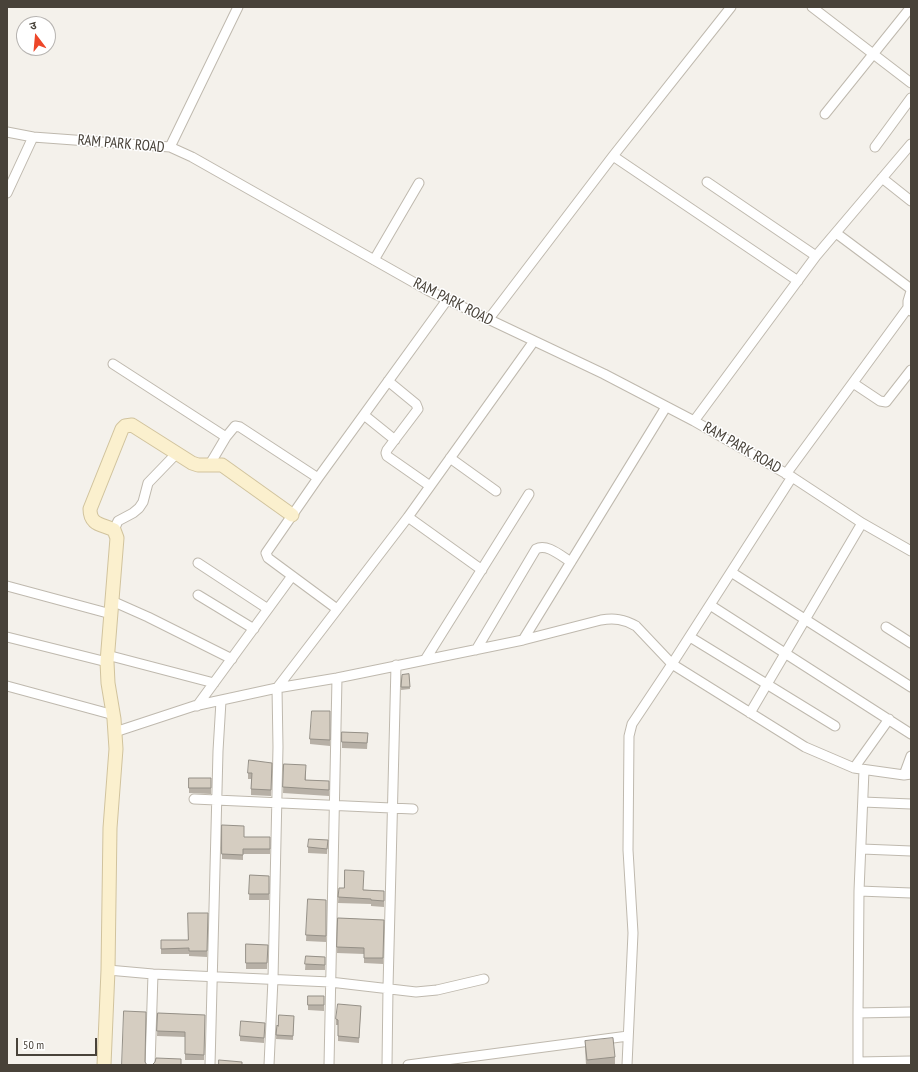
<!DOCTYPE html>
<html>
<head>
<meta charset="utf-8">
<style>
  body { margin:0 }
  #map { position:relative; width:918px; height:1072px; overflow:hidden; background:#f4f1eb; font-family:"PT Sans Narrow","Noto Sans Devanagari",sans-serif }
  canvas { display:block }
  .frame { position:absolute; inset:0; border:8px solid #484239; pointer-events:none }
  .north { position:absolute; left:16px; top:16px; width:40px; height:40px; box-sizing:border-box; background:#fff; border:1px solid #b6b3b0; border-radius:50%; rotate:344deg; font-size:11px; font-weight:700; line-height:16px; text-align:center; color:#484239 }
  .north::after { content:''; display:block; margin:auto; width:14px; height:18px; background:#ed4629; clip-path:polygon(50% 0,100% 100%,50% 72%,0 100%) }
  .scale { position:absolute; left:16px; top:1038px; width:81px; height:18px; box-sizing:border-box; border:2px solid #484239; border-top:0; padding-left:5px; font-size:12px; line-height:14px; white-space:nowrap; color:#484239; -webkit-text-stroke:3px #fff; paint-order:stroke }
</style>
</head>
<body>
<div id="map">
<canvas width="918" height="1072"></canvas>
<div class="frame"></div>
<div class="north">उ</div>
<div class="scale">50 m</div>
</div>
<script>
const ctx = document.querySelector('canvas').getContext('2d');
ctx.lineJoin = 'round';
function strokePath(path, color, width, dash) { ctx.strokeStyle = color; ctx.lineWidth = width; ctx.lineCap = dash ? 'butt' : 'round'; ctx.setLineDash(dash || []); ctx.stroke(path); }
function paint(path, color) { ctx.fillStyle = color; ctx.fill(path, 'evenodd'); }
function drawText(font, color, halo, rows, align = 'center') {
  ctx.font = font + ' "PT Sans Narrow",sans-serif'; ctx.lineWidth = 3; ctx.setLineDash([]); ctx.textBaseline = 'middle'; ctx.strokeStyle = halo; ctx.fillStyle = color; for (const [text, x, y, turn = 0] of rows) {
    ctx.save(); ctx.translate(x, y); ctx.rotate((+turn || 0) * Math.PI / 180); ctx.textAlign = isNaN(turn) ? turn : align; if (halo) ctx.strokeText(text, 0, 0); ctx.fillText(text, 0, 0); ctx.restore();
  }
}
const street = new Path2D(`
  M812,7l99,76
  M825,114l86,-107
  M7,132l26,5
  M170,147l68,-140
  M875,147l36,-49
  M613,156l185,125
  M882,178l29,23
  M707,182l109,74
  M7,193l26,-56 137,10 22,10 237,134 175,83 90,47 98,56 70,46 49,28
  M836,233l75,56
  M374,260l45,-77
  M908,310v-9l3,-10
  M488,320l125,-164 118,-149
  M113,364l113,73 -16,27
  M388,381l28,23 2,5 -31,41 -1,3 1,3 43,30
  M853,383l27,18 6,1 25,-32
  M364,415l31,25
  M694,421l122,-165 95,-112
  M226,437l9,-11 5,1 78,51
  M450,458l46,33
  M786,474l121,-165 4,2
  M408,517l74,53
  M114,530l4,-9 15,-8 6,-5 4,-6 5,-19 29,-30
  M198,563l70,46
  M731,572l180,115
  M7,586l104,28
  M198,595l56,34
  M112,601l36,16 84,42
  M710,605l201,129
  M337,609l-69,-51 -2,-5 52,-75 129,-178
  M886,627l25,16
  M7,637l100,25
  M690,637l145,89
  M523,640l143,-233
  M476,650l60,-101c11,-6 25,7 35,13
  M107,655l107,28
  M425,660l104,-166
  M7,686l107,29
  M197,706l95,-130
  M750,713l112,-190
  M115,732l79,-26 83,-18 60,-10 186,-38 78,-20c13,-2 23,-1 35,6l36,38 133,83 49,21 50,7 7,-1
  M854,768l35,-49
  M864,770l-5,121 -1,122 53,-1
  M904,775l7,-19
  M194,799l219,10
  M863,802l48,2
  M862,849l49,2
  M859,891l52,2
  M108,970l45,4 177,8 86,10 21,-2 47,-11
  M858,1013v52
  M858,1062l53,-1
  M150,1065l3,-91
  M210,1065l8,-314 3,-50
  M269,1065l4,-86 5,-232 -1,-59 131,-171 126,-176
  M329,1065l8,-387
  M387,1065l1,-77 8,-323
  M408,1065l220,-29
  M627,1065l6,-132 -5,-83 1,-114 3,-12 40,-60 120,-187`);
const secondary = new Path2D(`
  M104,1065l4,-95 2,-142 6,-79 -2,-30 -6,-36 -1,-21 10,-124 -3,-8c-11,-6 -24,-4 -24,-21l32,-80 3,-3 7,-1 60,38 6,2h24l70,50`);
strokePath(street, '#bfb9ae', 11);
strokePath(secondary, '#d1c39d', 15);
strokePath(street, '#fff', 9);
strokePath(secondary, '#fbf0ce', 13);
paint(new Path2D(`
  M409,674l1,15 -9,1 1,-15z
  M330,711v35l-20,-2v-5z
  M342,732l26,1 -1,16 -25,-1z
  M272,763l-1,33 -20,-1v-16h-3v-6z
  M284,764l22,7v9l23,1v15l-46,-3z
  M189,778h22v16l-22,-1z
  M222,825l22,12h26v17h-27v6l-21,-1z
  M328,840l-1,14 -19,-1v-6z
  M250,875l19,1v24h-20z
  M339,888l45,3v16l-13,-1v-2l-33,-1z
  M308,899l18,1v42l-20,-1z
  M208,913l-1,44 -18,-1v-2h-28v-14h27z
  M338,918l46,2 -1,44 -19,-1v-9l-27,-1z
  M246,944l22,1 -1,24h-21z
  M306,956l19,1v13h-20z
  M308,996h16v15l-16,-1z
  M361,1006l-2,37 -21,-2v-16h-2v-6z
  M158,1013l47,2 -1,45h-19v-23l-28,-1z
  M294,1016l-1,24 -17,-1 1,-14 1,1z
  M265,1023l-1,20 -24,-2v-5z
  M585,1041l30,16v8h-29l-1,-16z`), '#b7b0a6');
const building = new Path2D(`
  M409,674l1,13h-9l1,-12z
  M312,711h18v29l-20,-1z
  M342,732l26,1 -1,10 -25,-1z
  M249,760l23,3 -1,27 -20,-1 1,-16h-4z
  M284,764l22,1 -1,15 24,1v9l-46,-3z
  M189,778h22v10h-22z
  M222,825l22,1v11h26v12h-27v6l-21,-1z
  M309,839l19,1 -1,9 -19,-2z
  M345,870l19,1 -1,19 21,1v10l-13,-1v-1l-33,-2 1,-9h5z
  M250,875l19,1v18h-20z
  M308,899l18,1v36l-20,-1z
  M188,913h20l-1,38h-18v-3l-28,1v-9h27z
  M338,918l46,2 -1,38h-19v-10l-27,-1z
  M246,944l22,1 -1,18h-21z
  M306,956l19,1v8l-20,-1z
  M308,996h16v9h-16z
  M338,1004l23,2 -2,32 -21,-2v-16l-2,-1z
  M124,1011l22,1 -1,50 2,3h5l3,-3 1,-4 25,1v6h-59z
  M158,1013l47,2 -1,40 -19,-1v-22l-28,-1z
  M279,1015l15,1 -1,20 -17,-1 1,-10 1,1z
  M241,1021l24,2 -1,15 -24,-2z
  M613,1038l2,19 -28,3 -2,-19z
  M219,1060l23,2v3h-23z`);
paint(building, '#d5cdc1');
strokePath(building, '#959087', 1);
drawText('15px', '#484239', '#fff', [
  ["RAM PARK ROAD",121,144,5],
  ["RAM PARK ROAD",453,302,27],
  ["RAM PARK ROAD",742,448,30]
]);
</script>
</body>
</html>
